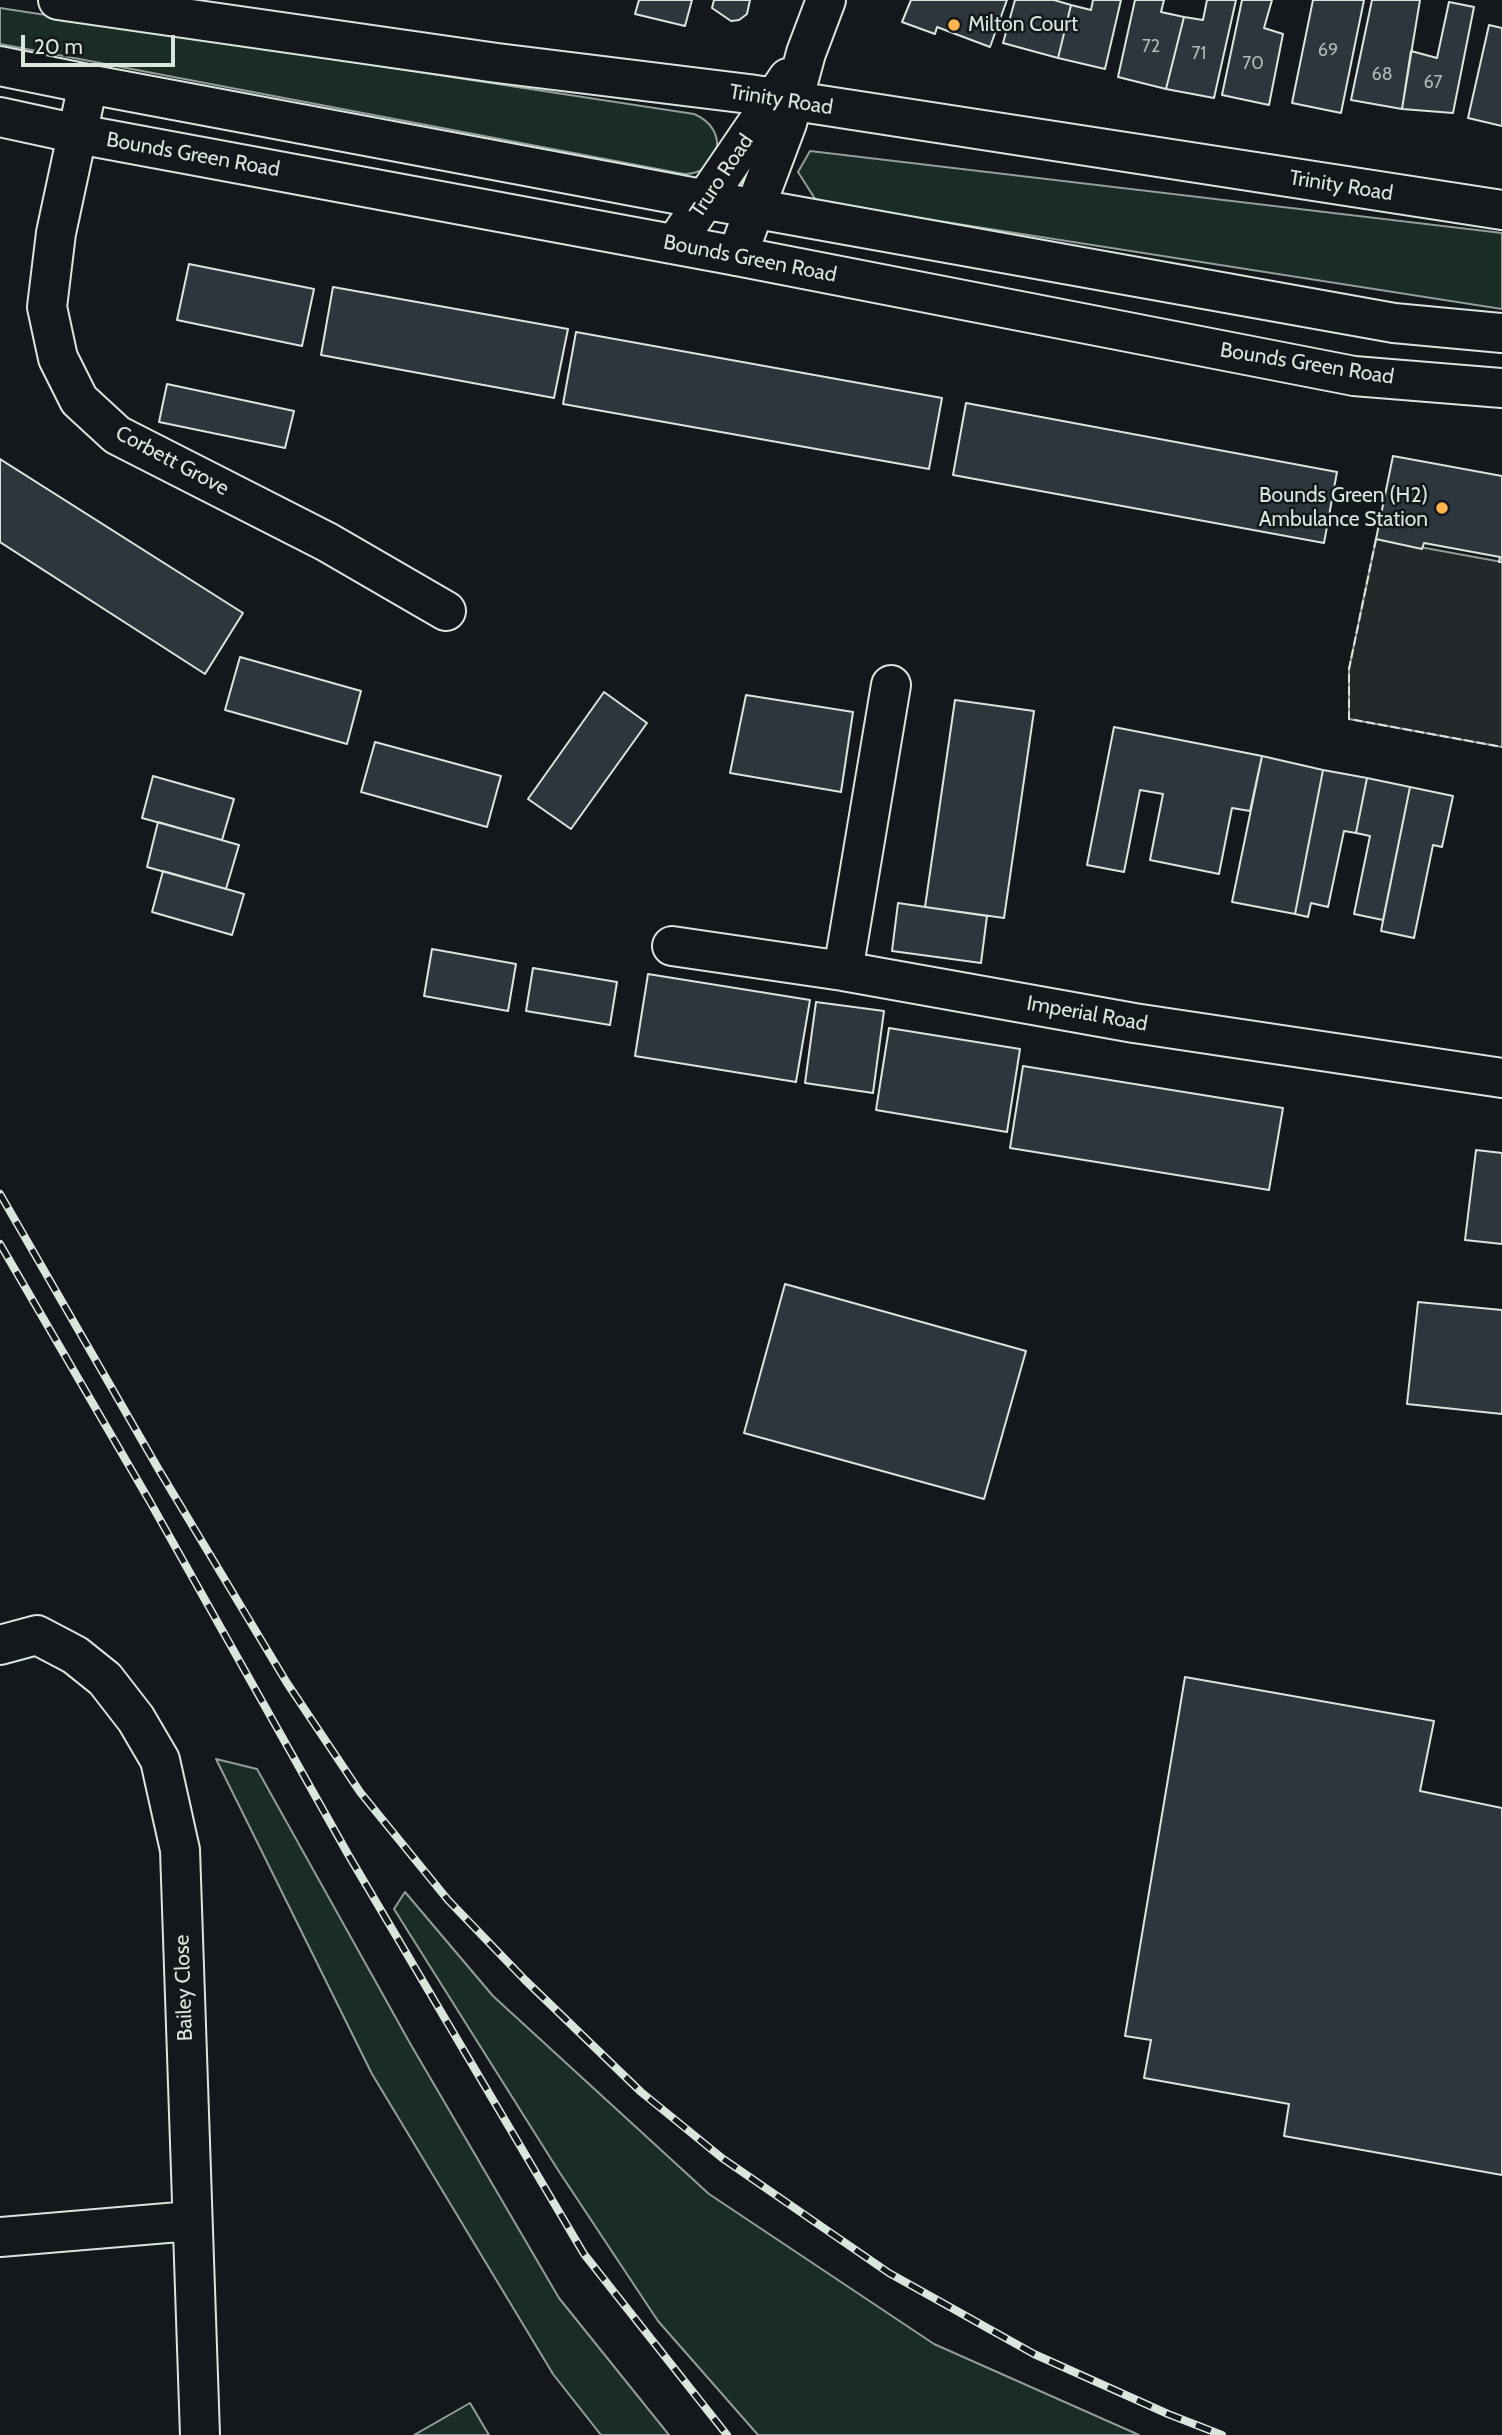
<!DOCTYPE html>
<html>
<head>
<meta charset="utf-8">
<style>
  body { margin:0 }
  #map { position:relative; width:1502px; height:2435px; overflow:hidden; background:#14181c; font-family:Cabin,sans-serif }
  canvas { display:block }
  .scale { position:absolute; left:21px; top:35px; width:154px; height:32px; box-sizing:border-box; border:4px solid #d8e6dc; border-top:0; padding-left:9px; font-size:21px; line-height:24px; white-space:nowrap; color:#d8e6dc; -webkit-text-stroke:5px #14181c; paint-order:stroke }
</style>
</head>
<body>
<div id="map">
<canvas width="1502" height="2435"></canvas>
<div class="scale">20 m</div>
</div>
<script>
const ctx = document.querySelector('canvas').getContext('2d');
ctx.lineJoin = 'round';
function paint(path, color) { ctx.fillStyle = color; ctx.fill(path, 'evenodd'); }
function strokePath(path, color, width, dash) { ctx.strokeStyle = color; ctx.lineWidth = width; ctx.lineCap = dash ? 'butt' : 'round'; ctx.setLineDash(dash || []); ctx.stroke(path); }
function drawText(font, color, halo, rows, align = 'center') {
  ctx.font = font + ' Cabin,sans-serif'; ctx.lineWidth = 5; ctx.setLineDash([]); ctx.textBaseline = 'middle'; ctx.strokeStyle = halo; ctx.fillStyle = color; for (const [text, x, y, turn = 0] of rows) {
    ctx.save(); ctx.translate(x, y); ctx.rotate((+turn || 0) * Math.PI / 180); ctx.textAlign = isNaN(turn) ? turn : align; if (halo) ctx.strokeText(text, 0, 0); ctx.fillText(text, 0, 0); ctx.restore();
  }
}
const green = new Path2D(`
  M0,8l694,106c38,16 25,61 -10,60l-684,-130z
  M810,151l692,82v76l-685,-107 -19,-30z
  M216,1759l41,10 154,276 148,253 110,137h-68l-48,-61 -181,-300z
  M405,1892l88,104 216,198 225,150 205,91h-381l-100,-114 -100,-151 -164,-261z
  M470,2403l19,32h-75z`);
paint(green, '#1a2d24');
strokePath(green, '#939e99', 2);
const parking = new Path2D(`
  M1376,539l126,23v185l-153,-28v-50z`);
paint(parking, '#24282b');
strokePath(parking, '#939e99', 2);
const building = new Path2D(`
  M639,0h53l-7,26 -50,-12z
  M714,0h36l-3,14 -8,6 -8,1 -19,-13z
  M911,0h96l-17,47 -53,-20 -2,7 -33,-12z
  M1015,0h39l17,5 -13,53 -55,-15z
  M1093,0h28l-16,69 -47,-11 13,-53 20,5z
  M1135,0h29l-3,12 23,5 -18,72 -48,-12z
  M1207,0h29l-22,98 -48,-9 18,-72 19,3z
  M1242,0h30l-8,28 19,6 -14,71 -47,-10z
  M1313,0h51l-23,113 -49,-10z
  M1372,0h48l-18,109 -51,-9z
  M1449,2l25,5 -21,106 -51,-4 9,-58 26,7z
  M1489,25l13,3v98l-34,-8z
  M189,264l125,25 -12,57 -125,-26z
  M333,287l235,42 -14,69 -233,-43z
  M576,332l366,66 -13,71 -366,-65z
  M167,384l127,27 -9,37 -126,-26z
  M966,403l371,69 -13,71 -371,-68z
  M1393,456l109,20v86h-3l1,-5 -76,-14 -2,6 -46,-10z
  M0,459l243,154 -38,61 -205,-132z
  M240,657l121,34 -14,53 -122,-34z
  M604,692l43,31 -76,106 -43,-30z
  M746,695l107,17 -12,80 -111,-19z
  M955,700l79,11 -30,207 -79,-11z
  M1114,727l148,29 -12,55 -18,-3 -13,66 -69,-14 13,-66 -23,-4 -16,82 -37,-7z
  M375,742l126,34 -14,51 -126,-35z
  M1262,756l61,14 -28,144 -63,-12z
  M1323,770l44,8 -11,55 -12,-2 -16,76 -17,-4 -3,14 -13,-3z
  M153,776l81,23 -12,41 -80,-22z
  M1367,778l43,9 -27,133 -29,-6 16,-78 -14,-3z
  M1410,787l43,9 -11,51 -9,-2 -19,93 -33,-7z
  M158,822l81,23 -13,44 -79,-22z
  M163,871l81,23 -12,41 -80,-23z
  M898,903l89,13 -6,47 -89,-12z
  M432,949l84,15 -8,47 -84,-15z
  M533,968l84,14 -7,43 -84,-14z
  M648,974l162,26 -14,82 -161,-26z
  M816,1002l68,9 -11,82 -68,-10z
  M889,1028l131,21 -13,83 -131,-22z
  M1023,1066l260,42 -14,82 -259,-42z
  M1476,1150l26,3v91l-37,-4z
  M785,1284l241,67 -42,148 -240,-66z
  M1418,1302l84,8v104l-95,-10z
  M1185,1677l249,44 -14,70 82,17v367l-218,-39 5,-32 -145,-26 7,-38 -26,-4z`);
paint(building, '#2c363c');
strokePath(building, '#d8e6dc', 2);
const minor = new Path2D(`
  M58,0l439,63 252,31 753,116
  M88,84l-32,149 -9,74 11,51 21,42 38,35 210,107 119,69
  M675,244l113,-166
  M737,256l50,-133 19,-70 20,-53
  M672,946l171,25 291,52 368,55
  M843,971l48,-286
  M0,1645l37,-10 38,20 30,24 31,40 24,41 20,90 20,585
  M0,2237l191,-16`);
const major = new Path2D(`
  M0,66l88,18 619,116 687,123 108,10
  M0,117l78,17 659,122 617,120 148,12`);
strokePath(minor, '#d8e6dc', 42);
strokePath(major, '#d8e6dc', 42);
strokePath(minor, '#14181c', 38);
strokePath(major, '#14181c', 38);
const rail = new Path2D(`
  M0,1194l159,276 128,213 73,109 88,108 77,80 116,112 81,66 167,115 145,81 134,60 54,21
  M0,1244l149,256 200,356 235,398 143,181`);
strokePath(rail, '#d8e6dc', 8);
strokePath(rail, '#14181c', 5, [16]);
strokePath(new Path2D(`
  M1376,539l-27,130v50l153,28`), '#d8e6dc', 2, [9, 3.5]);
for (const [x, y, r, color] of [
  [954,25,7,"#ffb74d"],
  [1442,508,7,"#ffb74d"]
]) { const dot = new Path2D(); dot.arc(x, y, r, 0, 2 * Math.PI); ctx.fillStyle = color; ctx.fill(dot); strokePath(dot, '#14181c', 2.5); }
drawText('18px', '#adbab4', null, [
  ["72",1151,47],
  ["69",1328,51],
  ["71",1199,54],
  ["70",1253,64],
  ["68",1382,75],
  ["67",1433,83]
]);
drawText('21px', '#d8e6dc', '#14181c', [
  ["Milton Court",968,25],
  ["Bounds Green (H2)",1428,496,"right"],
  ["Ambulance Station",1428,520,"right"]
], 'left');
drawText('21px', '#d8e6dc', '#14181c', [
  ["Trinity Road",781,100,9],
  ["Bounds Green Road",193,155,10],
  ["Truro Road",722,176,-56],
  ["Trinity Road",1341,186,9],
  ["Bounds Green Road",750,259,11],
  ["Bounds Green Road",1307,364,9],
  ["Corbett Grove",172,461,28],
  ["Imperial Road",1087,1014,10],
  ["Bailey Close",184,1988,-92]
]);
</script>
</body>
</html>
